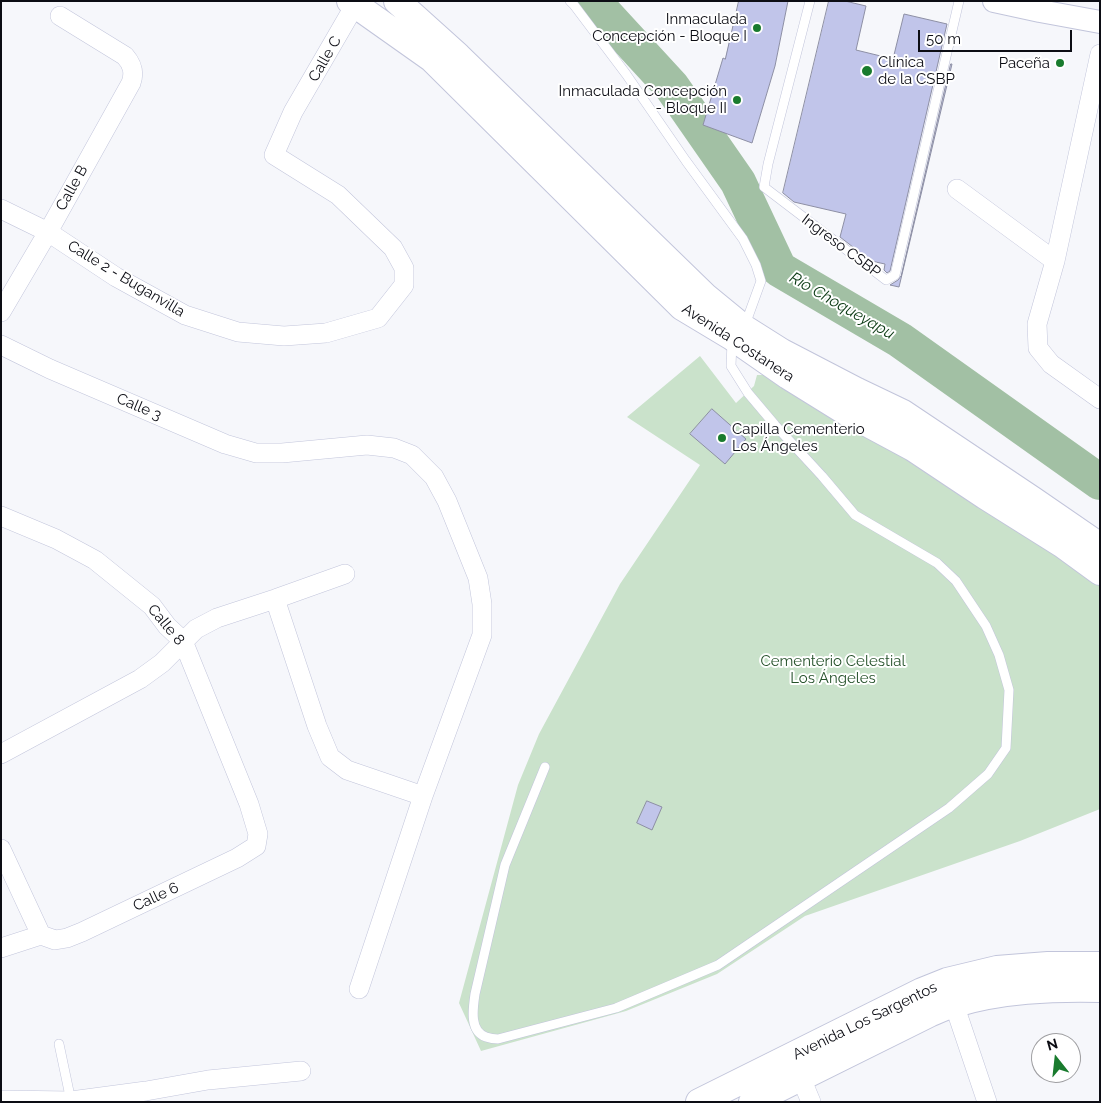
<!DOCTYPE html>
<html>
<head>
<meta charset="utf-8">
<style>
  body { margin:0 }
  #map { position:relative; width:1101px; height:1103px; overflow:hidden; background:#f6f7fb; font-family:Raleway,sans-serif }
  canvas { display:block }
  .frame { position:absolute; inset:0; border:2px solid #0c0d14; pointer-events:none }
  .north { position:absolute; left:1031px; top:1033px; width:50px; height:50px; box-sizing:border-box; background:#fff; border:1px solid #9e9ea1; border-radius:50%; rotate:344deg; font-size:14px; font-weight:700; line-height:20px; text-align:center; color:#0c0d14 }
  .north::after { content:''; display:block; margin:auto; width:18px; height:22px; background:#197b2e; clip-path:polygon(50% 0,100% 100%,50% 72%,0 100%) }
  .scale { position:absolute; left:918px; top:30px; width:154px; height:22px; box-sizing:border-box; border:2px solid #0c0d14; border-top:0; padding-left:6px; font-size:15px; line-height:18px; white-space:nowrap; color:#0c0d14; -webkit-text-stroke:4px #fff; paint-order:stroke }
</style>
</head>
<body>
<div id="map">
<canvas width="1101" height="1103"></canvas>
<div class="frame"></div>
<div class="north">N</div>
<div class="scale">50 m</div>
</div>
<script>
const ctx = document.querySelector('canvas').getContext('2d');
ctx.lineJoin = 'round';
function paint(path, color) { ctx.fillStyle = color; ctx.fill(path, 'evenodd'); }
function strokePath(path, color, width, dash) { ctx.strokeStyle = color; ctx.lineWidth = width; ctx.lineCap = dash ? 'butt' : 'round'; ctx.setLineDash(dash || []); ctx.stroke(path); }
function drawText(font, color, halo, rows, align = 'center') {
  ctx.font = font + ' Raleway,sans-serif'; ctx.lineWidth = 4; ctx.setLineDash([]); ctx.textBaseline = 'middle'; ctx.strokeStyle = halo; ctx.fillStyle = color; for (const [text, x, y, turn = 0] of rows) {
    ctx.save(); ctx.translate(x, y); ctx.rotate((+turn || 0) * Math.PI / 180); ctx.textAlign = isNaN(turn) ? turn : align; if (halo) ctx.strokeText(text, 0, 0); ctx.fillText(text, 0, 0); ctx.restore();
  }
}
paint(new Path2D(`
  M700,356l36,47 18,-17 3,-11h13l163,90 167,119v225l-80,32 -215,75 -88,58 -91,37 -145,40 -22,-48 59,-218 21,-51 81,-150 80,-119 -73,-48z`), '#cae2cb');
strokePath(new Path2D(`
  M593,1l79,86 66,95 41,87 121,71 200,142`), '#a2c0a4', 36);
const building = new Path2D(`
  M739,1h49l-13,65 -23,77 -49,-18 20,-67 2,1z
  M829,1h16l21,5 -10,44 37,9 11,-45 43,10 -57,247 -3,2 -3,-3 1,-6 -14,-3 -31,-24 6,-23 -52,-12 -11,-9z
  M951,64h1l-53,223 -9,-2 8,-5 3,-4z
  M712,409l34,30 -21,25 -35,-30z
  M647,801l15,6 -10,23 -15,-7z`);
paint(building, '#c1c5ea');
strokePath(building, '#8d8fa4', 1);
const service = new Path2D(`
  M570,1l4,4 52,69 60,87 57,78 13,26 5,16 -16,44
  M810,1l-42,163 -4,23 122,93 9,-5 64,-274
  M545,767l-40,98 -30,129c-2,14 -6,37 11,43 3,1 8,2 12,2l118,-31 102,-43 231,-157 39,-34 18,-26 3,-58 -10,-35 -13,-29 -30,-45 -19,-18 -82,-48 -33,-39 -47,-51 -27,-32 -17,-27 1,-24
  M59,1044l12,57`);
const minor = new Path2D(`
  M1100,54l-45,207 -18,63 1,24 13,16 49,35
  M957,189l98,72
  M1,209l47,23 68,45 69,38 53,17 46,4 42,-3 52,-15 26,-33v-17l-11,-20 -55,-53 -64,-40 19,-43 62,-107
  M1,312l47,-80 83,-149c4,-11 1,-19 -6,-27l-65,-40
  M1,345l49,24 175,75 31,9h26l85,-8 27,3 18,7 22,22 13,24 31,77 4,26v31l-59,161 -64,193
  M1,516l55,23 39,21 57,46 15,20 16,15 66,163 9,30 -2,12 -19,12 -155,74 -15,6 -12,2 -14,-5
  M275,599l42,127 13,31 17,13 76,26
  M1,754l139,-75 22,-16 34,-34 21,-11 58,-19 70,-25
  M1,849l40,86
  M1,948l40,-13
  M954,1004l33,98
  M801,1078l10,24
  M1,1100l70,1 75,-10 62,-11 93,-9`);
const tertiary = new Path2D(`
  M994,1l46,10 60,11`);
const secondary = new Path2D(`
  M350,1l82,58 250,248 50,30 56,39 58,36 67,36 72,48 78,49 37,27
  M397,1l61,55 247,240 39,32 38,24 75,39 46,22 130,87 67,46
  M699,1102l223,-111 25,-10 50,-12 51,-4h52
  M752,1102l177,-88c9,-4 17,-8 26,-10 47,-14 96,-16 145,-15`);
strokePath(service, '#c2c5db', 10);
strokePath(minor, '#c2c5db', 20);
strokePath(tertiary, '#c2c5db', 24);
strokePath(secondary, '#c2c5db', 28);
strokePath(service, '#fff', 9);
strokePath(minor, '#fff', 19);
strokePath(tertiary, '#fff', 22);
strokePath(secondary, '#fff', 26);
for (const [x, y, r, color] of [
  [757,28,5,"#197b2e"],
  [1060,63,5,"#197b2e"],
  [867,71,6,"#197b2e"],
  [737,100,5,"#197b2e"],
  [722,438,5,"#197b2e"]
]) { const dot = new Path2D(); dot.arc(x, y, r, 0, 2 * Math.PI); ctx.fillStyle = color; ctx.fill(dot); strokePath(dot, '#fff', 2); }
drawText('15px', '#0c0d14', '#fff', [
  ["Inmaculada",747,19],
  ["Concepción - Bloque I",747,36],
  ["Clínica",878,62,"left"],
  ["de la CSBP",878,79,"left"],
  ["Paceña",1050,63],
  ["Inmaculada Concepción",727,91],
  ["- Bloque II",727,108],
  ["Capilla Cementerio",732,429,"left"],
  ["Los Ángeles",732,446,"left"]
], 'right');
drawText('15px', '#0c0d14', '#fff', [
  ["Calle C",325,59,-60],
  ["Calle B",72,188,-61],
  ["Ingreso CSBP",841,246,37],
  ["Calle 2 - Buganvilla",126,279,31],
  ["Avenida Costanera",738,343,33],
  ["Calle 3",139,407,23],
  ["Calle 8",166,625,50],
  ["Calle 6",156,897,-25],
  ["Avenida Los Sargentos",865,1021,-26]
]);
drawText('15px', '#25512a', '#fff', [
  ["Cementerio Celestial",833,661],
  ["Los Ángeles",833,678]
]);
drawText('italic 16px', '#093912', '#fff', [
  ["Río Choqueyapu",842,306,30]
]);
</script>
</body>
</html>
